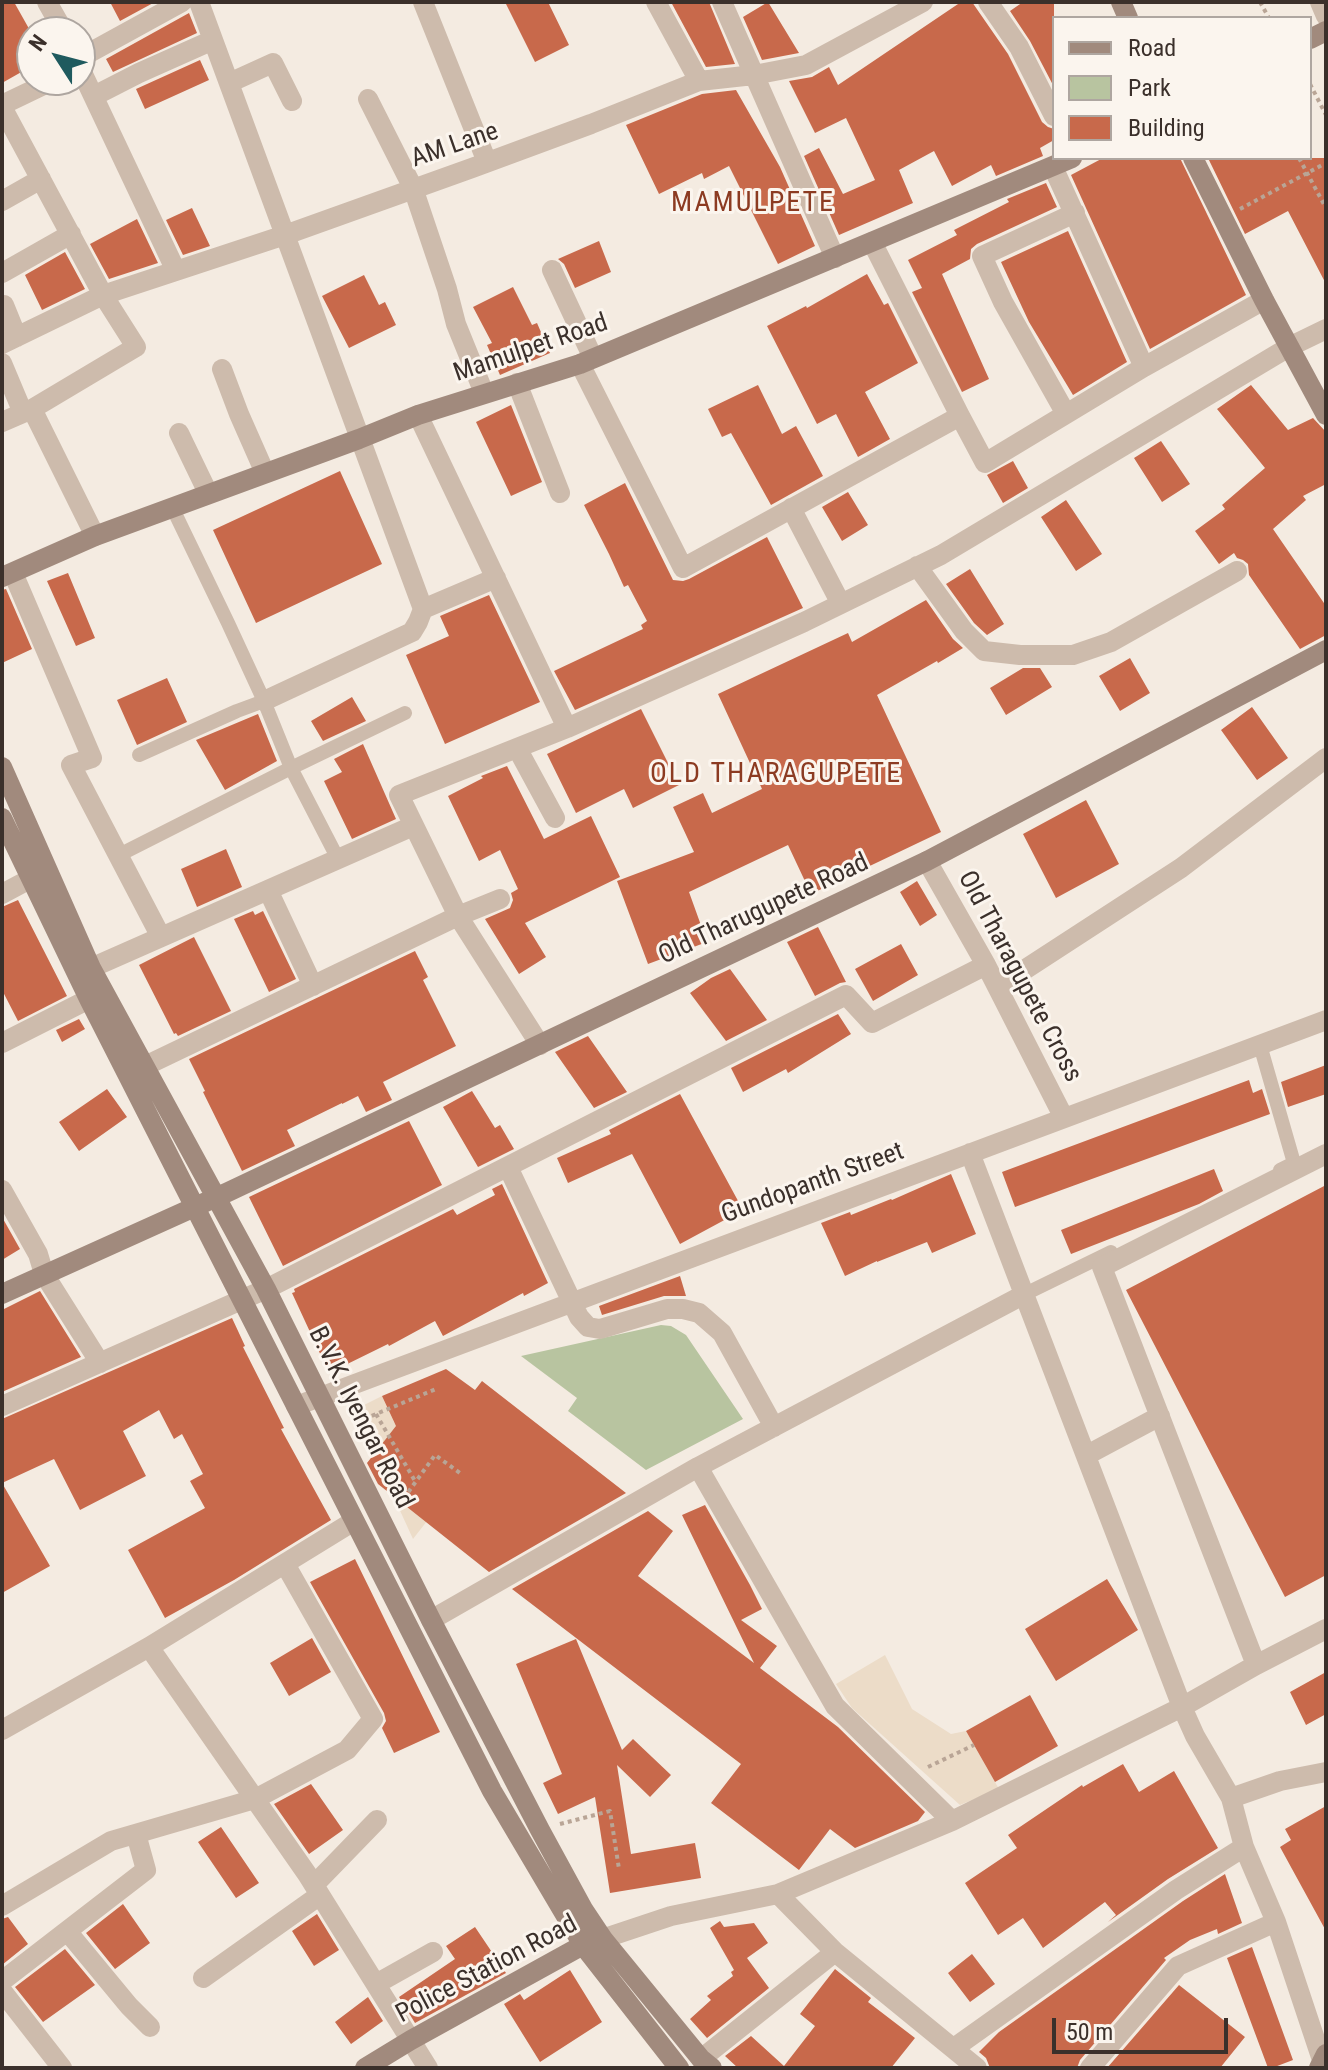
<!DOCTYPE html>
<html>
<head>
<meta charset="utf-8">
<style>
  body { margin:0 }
  #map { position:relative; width:1328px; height:2070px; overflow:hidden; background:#f4ebe1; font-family:"Roboto Condensed",sans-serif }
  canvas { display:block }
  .frame { position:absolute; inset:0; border:4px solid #3b302b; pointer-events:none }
  .legend { position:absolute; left:1052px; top:16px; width:260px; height:144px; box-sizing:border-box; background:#fbf5ee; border:2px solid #aea6a0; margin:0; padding:10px 14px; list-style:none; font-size:24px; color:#3b302b }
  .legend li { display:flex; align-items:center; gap:16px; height:40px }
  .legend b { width:40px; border:2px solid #aea6a0 }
  .north { position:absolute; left:16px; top:16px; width:80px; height:80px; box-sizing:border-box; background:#fbf5ee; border:2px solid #aea6a0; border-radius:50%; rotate:306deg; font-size:22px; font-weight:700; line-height:32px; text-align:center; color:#3b302b }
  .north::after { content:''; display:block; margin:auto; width:28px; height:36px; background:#1f5a5e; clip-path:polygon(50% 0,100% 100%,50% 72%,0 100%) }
  .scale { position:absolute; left:1052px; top:2018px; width:176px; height:36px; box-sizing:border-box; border:4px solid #3b302b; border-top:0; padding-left:10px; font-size:24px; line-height:28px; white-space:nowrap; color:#3b302b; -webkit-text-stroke:6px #fbf5ee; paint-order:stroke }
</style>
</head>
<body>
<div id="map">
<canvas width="1328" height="2070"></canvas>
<div class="frame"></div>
<ul class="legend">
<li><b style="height:10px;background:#a18a7d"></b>Road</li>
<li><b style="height:22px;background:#b8c4a0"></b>Park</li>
<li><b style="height:22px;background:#c8694b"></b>Building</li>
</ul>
<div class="north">N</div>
<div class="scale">50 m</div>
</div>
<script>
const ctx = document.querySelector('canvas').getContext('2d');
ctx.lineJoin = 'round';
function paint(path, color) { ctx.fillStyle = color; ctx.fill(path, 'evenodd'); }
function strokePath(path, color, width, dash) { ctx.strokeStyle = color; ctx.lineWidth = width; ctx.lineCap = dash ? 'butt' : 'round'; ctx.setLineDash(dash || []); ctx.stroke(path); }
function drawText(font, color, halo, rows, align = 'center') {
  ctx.font = font + ' "Roboto Condensed",sans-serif'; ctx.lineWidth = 6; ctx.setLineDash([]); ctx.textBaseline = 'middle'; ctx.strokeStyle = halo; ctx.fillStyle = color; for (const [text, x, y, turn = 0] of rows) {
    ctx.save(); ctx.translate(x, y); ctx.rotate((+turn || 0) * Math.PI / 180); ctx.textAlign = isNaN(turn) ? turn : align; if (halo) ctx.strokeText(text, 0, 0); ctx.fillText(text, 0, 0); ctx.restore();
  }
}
paint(new Path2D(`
  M661,1325l10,1 15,9 57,84 -97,51 -78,-59 9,-13 -56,-42z`), '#b8c4a0');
paint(new Path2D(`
  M382,1396l12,26 58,67 -39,50 -59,-129z
  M885,1655l27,54 39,25 15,-3 33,58 -39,16 -108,-97 -16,-24z`), '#ecdcc8');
paint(new Path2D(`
  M2,2h12l18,32v32l-30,17z
  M110,2h45l-35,19z
  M505,2h43l21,43 -34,17z
  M671,2h38l26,62 -29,3z
  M768,2l31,51 -37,7 -19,-43z
  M961,2h11l36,52 34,68 6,5 6,2v11l-14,8 3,8 -47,20 -5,-11 -39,21 -18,-35 -35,19 14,33 -74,32 -35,-79 15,-8 24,46 32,-14 -29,-62 -31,15 -26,-52 23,-4 17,-10 9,18z
  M1023,2h31v85l-24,-46 -20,-30z
  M189,13l8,20 -84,39 -7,-13z
  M200,60l9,20 -64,29 -9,-20z
  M736,90l44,77 35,79 -37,18 -49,-98 -25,13 -2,-6 -43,21 -33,-69 76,-31z
  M1103,158h77l66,137 -96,54 -79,-174z
  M1208,158h118v126l-38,-73 -43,23z
  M1046,183l11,24 -80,37 -6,5 -1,10 -28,15 47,105 -27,13 -50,-100 10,-4 -14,-28 49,-25 -3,-5 55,-28 -2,-3z
  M192,208l18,38 -27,9 -17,-35z
  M137,219l21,44 -49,16 -19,-35z
  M1068,231l59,131 -54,33 -44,-73 -28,-60z
  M599,241l12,31 -36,16 -11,-24 -6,-5z
  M65,252l20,37 -43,21 -17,-35z
  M867,274l17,31 4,-2 30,60 -53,29 25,47 -32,18 -22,-43 -19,10 -50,-98 39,-20 1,2z
  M364,275l15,30 6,-3 11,23 -47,23 -27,-52z
  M513,287l19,38 5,-2 13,30 -50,22 -13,-30 5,-2 -19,-36z
  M758,385l24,49 14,-8 27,50 -52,29 -40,-72 -9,4 -14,-28z
  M1251,385l37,45 25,-12 13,14v52l-23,12 3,4 -33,29 53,77v29l-26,14 -51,-74 -1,-11 -5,-4 -6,-2 -3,-5 -15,11 -24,-33 30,-22 -3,-4 43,-37 -48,-59z
  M511,405l31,77 -31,14 -35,-74z
  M1161,441l29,43 -28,18 -28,-44z
  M1013,461l15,27 -25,15 -16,-28z
  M340,471l42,93 -126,59 -43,-93z
  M625,483l48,97 10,1 6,-2 78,-42 36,71 -228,102 -21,-39 89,-42 -2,-4 6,-4 -19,-36 -4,2 -15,-33 -25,-49z
  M848,492l20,33 -26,16 -20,-34z
  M1066,500l36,54 -26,17 -35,-54z
  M970,569l34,55 -17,11 -13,-12 -28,-39z
  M68,573l27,65 -19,8 -29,-65z
  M6,589l26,60 -30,14v-73z
  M489,595l51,107 -95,42 -39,-89 43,-19 -9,-20z
  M926,600l27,39 10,9 -25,15 -1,-2 -60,34 64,137 -130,62 -23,-49 -99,47 18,50 -59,22 -31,-83 77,-29 -21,-45 30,-14 9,20 50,-24 -44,-95 130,-61 4,9z
  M1130,658l20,35 -30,18 -21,-35z
  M1023,668h17l12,19 -46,28 -16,-27z
  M167,678l20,44 -50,23 -20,-45z
  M352,697l14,24 -43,20 -12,-20z
  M1252,707l36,51 -31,22 -36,-50z
  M641,709l38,76 -46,23 -9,-19 -48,24 -29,-59z
  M258,714l19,47 -52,29 -29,-50z
  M363,744l33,75 -44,20 -28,-58 18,-9 -8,-13z
  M507,766l37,73 47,-23 29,61 -95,46 21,34 -27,17 -34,-55 25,-11 3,-8 -2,-7 7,-4 -18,-39 -21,11 -31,-65 35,-18 -2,-2z
  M1086,800l33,64 -63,34 -33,-64z
  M226,849l16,38 -45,20 -16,-38z
  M917,881l20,34 -17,11 -20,-34z
  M18,900l49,96 -49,25 -16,-31v-83z
  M253,911l2,4 8,-4 33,68 -27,13 -35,-73z
  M818,927l28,55 -6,1 -25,13 -28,-54z
  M194,937l37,74 -53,25 -2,-3 -2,1 -35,-69z
  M901,944l17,31 -45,26 -18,-32z
  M415,951l13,26 -5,3 33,66 -73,36 9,18 -26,12 -8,-16 -16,8v-1l-55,27 8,16 -53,25 -39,-79 2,-1 -16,-32z
  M730,969l37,51 -41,21 -36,-48 21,-15z
  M838,1014l13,20 -63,39 -2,-4 -43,23 -12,-24z
  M79,1019l6,10 -23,13 -6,-12z
  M588,1036l39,56 -33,16 -39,-56z
  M1326,1065v29l-38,13 -7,-25z
  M1249,1080l4,13 9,-4 8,25 -255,93 -13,-35z
  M107,1089l20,28 -48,34 -20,-29z
  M472,1091l23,37 5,-3 14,24 -36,18 -35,-60z
  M680,1094l63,116 -63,34 -48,-90 -64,29 -11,-25 54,-24 -2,-4z
  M409,1121l33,64 -159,81 -34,-69z
  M1214,1169l9,22 -24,13 -128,50 -10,-24z
  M951,1174l25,60 -44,19 -5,-11 -50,20v-1l-32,15 -24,-53 29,-11 1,3 40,-16 1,1z
  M502,1184l46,99 -24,13 -1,-3 -80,43 -8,-15 -46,25 -1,-2 -59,29 -37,-80 3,-1 -1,-3 159,-80 4,6 38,-20 -3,-6z
  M1326,1185v390l-41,22 -159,-307z
  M2,1217l18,32 -18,11z
  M680,1276l6,20h-22l-62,19 -3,-9z
  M40,1291l41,66 -79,35v-82z
  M232,1318l13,28 -2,1 41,81 -3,1 50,91 -97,60 -69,38 -37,-68 77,-42 -15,-27 13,-7 -21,-40 -8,5 -15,-29 -36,21 23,45 -66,34 -26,-51 -52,24 48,83 -48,27v-174z
  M446,1369l29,21 7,-9 144,112 -137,79 -111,-88 -11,-21 29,-37 -14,-30z
  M705,1505l45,80 12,24 -21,11 36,26 -17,22 78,59 87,85 -7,9 -63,27 -25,-19 -31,41 -88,-67 30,-39 -229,-175 136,-78 25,20 -35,45 116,87 -72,-148z
  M355,1559l85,173 -46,21 -12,-25 4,-7 -2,-8 -74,-131z
  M1107,1579l31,51 -82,51 -31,-52z
  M312,1638l19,34 -42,24 -19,-33z
  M576,1639l46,111 11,-11 38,36 -21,22 -33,-32 14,89 64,-11 6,35 -91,15 -15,-96 -37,17 -15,-31 19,-9 -46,-110z
  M1326,1672v42l-20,11 -16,-33z
  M1030,1695l28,51 -63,36 -29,-51z
  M1123,1764l16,28 35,-21 44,77 -50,31 -60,43 8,-7 -11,-13 -62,46 -20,-30 -25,17 -33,-52 52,-35 -9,-13 74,-50 1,2z
  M311,1784l32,46 -34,24 -35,-50z
  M1326,1806v125l-46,-84 11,-7 -6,-11z
  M221,1827l38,56 -23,15 -38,-56z
  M1225,1874l17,49 -24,11 -1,-5 -27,11 -26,18 2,2 -86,100 -3,8h-87l-4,-10 -7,-6 20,-20 184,-131z
  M123,1904l27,39 -35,26 -29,-36z
  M317,1914l22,36 -25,16 -22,-35z
  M8,1917l20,27 -26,21v-46z
  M720,1921l4,6 30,-4 14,20 -21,15 22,30 -62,50 -17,-19 21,-19 -4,-4 26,-20 -2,-4 3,-2 -24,-42z
  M475,1927l31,46 -91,50 -16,-26 56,-38 -9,-13z
  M1252,1947l41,113 -21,8h-4l-41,-110z
  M65,1949l30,36 -52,37 -28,-35z
  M972,1954l23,30 -25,18 -22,-29z
  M835,1969l36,29 -3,4 47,36 -24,30h-153l-13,-12 26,-20 33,30 31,-40 -15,-12z
  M570,1970l32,52 -62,40 -36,-58 16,-10 4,6z
  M1179,1985l66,52 -25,31h-113z
  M368,1997l15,24 -32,23 -16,-22z`), '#c8694b');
strokePath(new Path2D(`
  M1260,2l9,16
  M1310,84l16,31
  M1299,158l27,50
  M1240,209l86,-46
  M376,1414l39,67
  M357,1422l79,-33
  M399,1505l36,-50 25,18
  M928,1767l46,-22
  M560,1824l50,-13 9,58`), '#b9a596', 4, [4, 4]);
strokePath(new Path2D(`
  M172,507l56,116 36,78 27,67 47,91
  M139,755l98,-44 27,-10
  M119,855l172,-87 114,-55
  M1260,1045l34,118 -14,7
  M1025,1294l86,-42`), '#cdbbac', 14);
strokePath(new Path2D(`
  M47,2l17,30
  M199,2l224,607 -5,13 -6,10 -148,69
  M423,2l64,160
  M656,2l43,79
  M722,2l113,256
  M988,2l31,45 35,69
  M1320,2l6,14
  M80,58l102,-56
  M80,68l96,203
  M229,83l44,-20 19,38
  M94,96l45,-23 74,-33
  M368,99l45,89 34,101 9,35 28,69
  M2,105l52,-25
  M2,107l101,188 33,52 -104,62 -30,13
  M1053,167l91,200
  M2,201l39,-22
  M872,242l88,174
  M552,270l41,88
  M2,273l69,-39
  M4,305l13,32
  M2,344l101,-49 182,-60 187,-67 119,-44 108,-43 55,-6 52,-10 117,-63
  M2,363l21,50
  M580,364l103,204 277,-152 25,47 159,-96 120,-67
  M222,369l17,45 26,59
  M517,383l43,110
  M32,409l63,127
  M1066,414l-63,-112 -21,-46 93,-43
  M418,415l149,313
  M179,433l29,60
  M791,508l50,96
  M917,566l47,65 20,20 36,4h53l38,-13 126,-71
  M13,573l79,185 -21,7 90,172
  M423,609l73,-31
  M517,748l38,70
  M927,861l59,104 78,153
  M268,890l45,96
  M2,894l28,-15
  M91,968l322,-142
  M998,987l183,-119 145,-110
  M2,1043l87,-44
  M540,1045l-82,-129 -59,-121 168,-67 237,-106 137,-67 348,-208 37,-18
  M145,1066l313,-150 42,-17
  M970,1153l212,554 13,29 36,62 13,49 32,75 46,138
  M508,1167l71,150 9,10 12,2 67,-20h16l16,4 23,20 52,94
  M2,1190l36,64 6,20 56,89
  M2,1406l264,-117 580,-294 26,28 114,-58
  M296,1406l1030,-386
  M1087,1455l73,-39
  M698,1467l327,-173
  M431,1620l267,-153 137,239 117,115
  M149,1647l158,227 121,194
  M1256,1665l-154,-398 224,-113
  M2,1730l147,-83 205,-126
  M1231,1798l49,-17 46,-9
  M314,1885l63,-65
  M2,1906l109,-65 144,-42 92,-49 26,-31 -88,-155
  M67,1931l62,75 21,21
  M587,1944l84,-28 107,-22
  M203,1978l117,-83
  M2,1981l144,-111 -10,-36
  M376,1984l57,-32
  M2,1991l60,77
  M954,2048l222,-158 68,-43
  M701,2059l134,-107
  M977,2068l-142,-116 -57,-58 174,-73 230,-114 74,-42 70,-36
  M1090,2068l88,-102 98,-44`), '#cdbbac', 20);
strokePath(new Path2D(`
  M1121,2l7,16
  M1310,39l16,-8
  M1193,158l71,142 62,115
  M2,577l93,-41 264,-97 59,-24 162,-51 492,-206
  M2,767l89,201 175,321 165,331 109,210 43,79 20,30 98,120 11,9
  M2,818l87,181 403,792 91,154 96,123
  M2,1294l226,-102 699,-331 399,-211
  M365,2068l46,-28 172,-95
  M1319,2068l7,-14`), '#a18a7d', 20);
drawText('26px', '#3b302b', '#fbf5ee', [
  ["AM Lane",455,146,-19],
  ["Mamulpet Road",531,349,-19],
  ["Old Tharugupete Road",764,910,-25],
  ["Old Tharagupete Cross",1019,977,62],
  ["Gundopanth Street",813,1184,-20],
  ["B.V.K. Iyengar Road",360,1418,63],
  ["Police Station Road",487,1970,-28]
]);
ctx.letterSpacing = '2px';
drawText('28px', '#8c3b22', '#fbf5ee', [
  ["MAMULPETE",753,204],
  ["OLD THARAGUPETE",776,775]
]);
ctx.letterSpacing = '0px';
</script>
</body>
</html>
